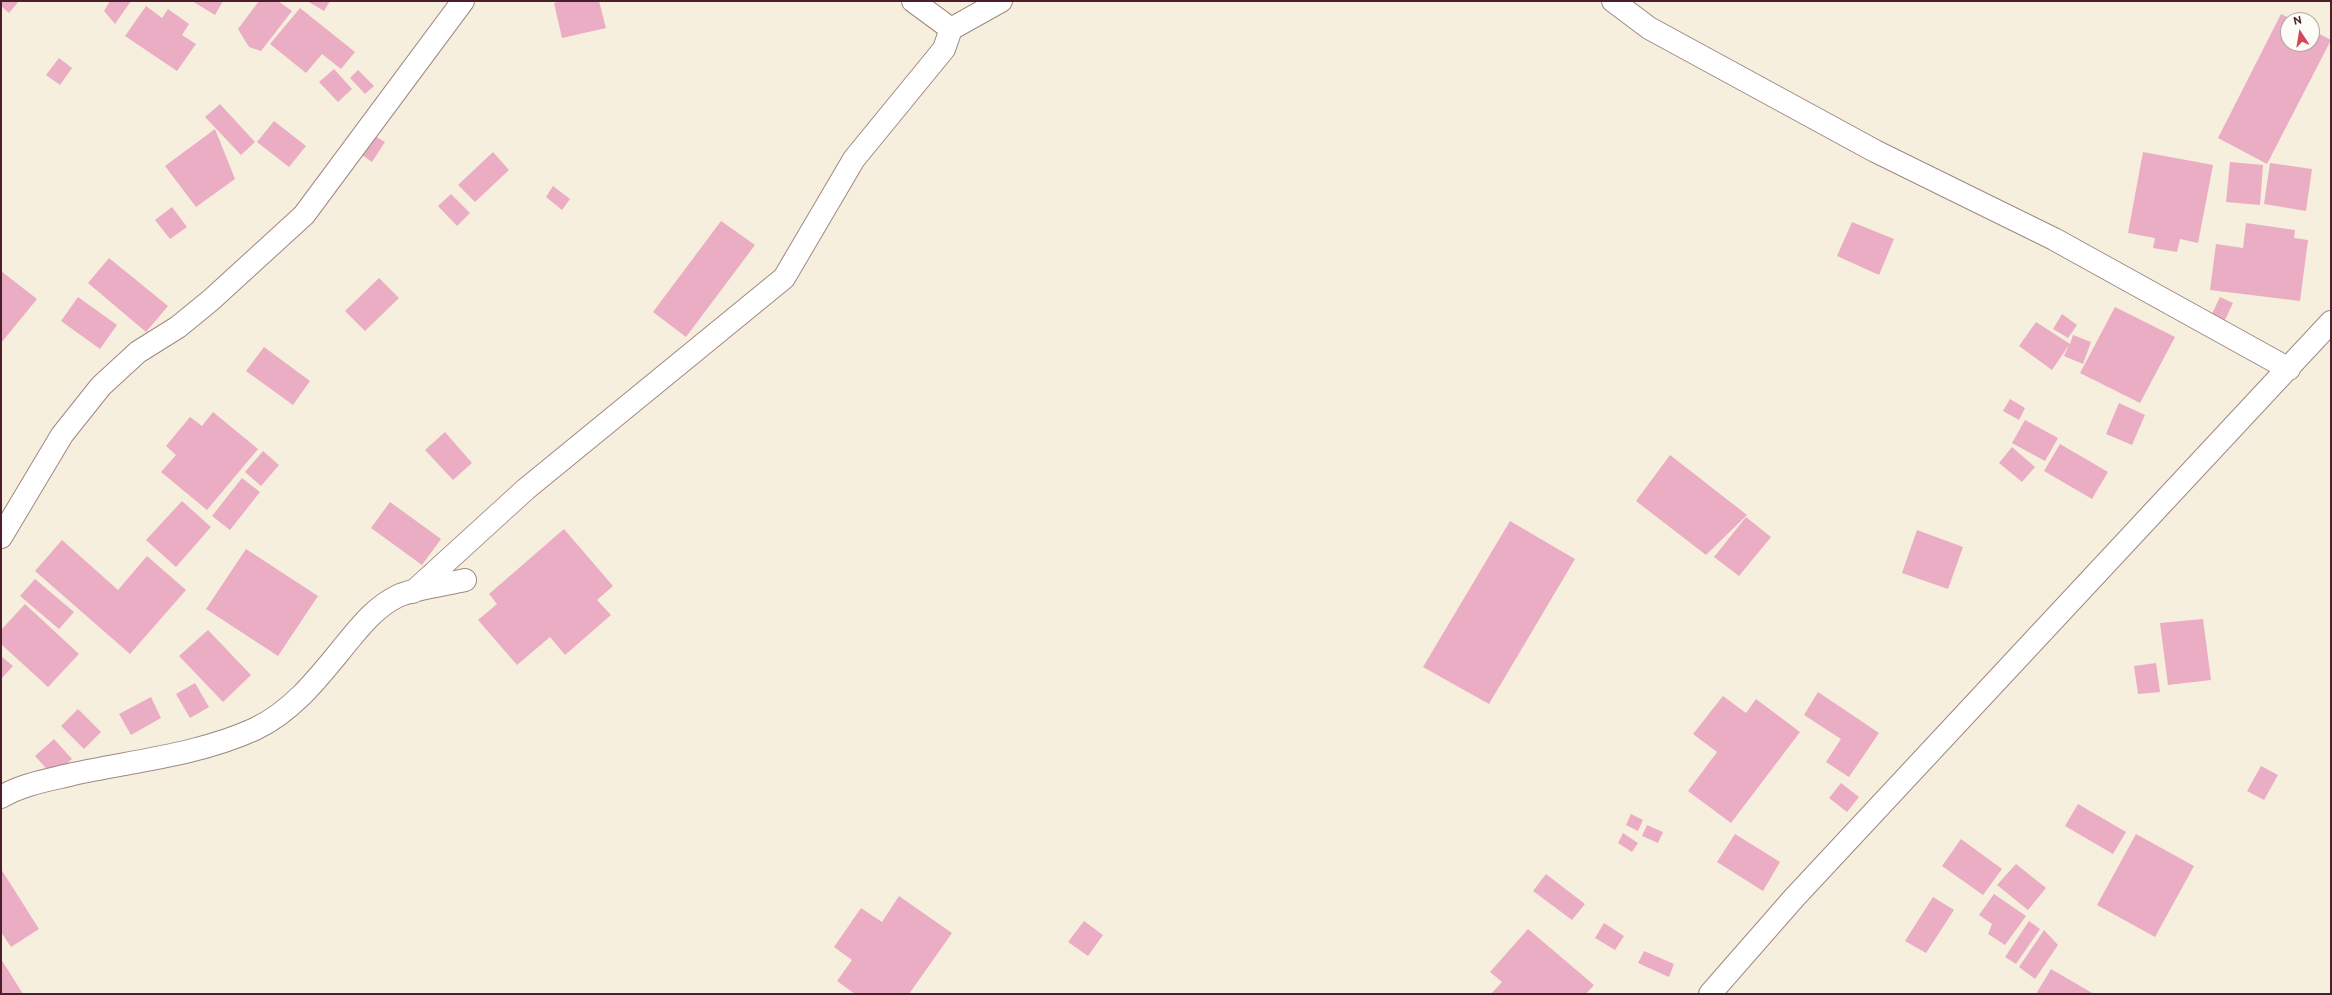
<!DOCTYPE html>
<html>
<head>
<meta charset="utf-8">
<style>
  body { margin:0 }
  #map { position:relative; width:2332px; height:995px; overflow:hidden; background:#f6efdd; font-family:"Balsamiq Sans",sans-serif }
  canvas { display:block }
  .frame { position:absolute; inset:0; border:2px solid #4a1f2b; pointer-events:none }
  .north { position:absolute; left:2280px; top:12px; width:40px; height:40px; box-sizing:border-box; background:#fdfcf7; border:1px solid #b5a4a5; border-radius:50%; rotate:348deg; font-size:11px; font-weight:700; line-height:16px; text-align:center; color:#4a1f2b }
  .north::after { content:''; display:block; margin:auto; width:14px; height:18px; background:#d1495b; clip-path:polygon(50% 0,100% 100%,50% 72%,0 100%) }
</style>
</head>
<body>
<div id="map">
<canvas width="2332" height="995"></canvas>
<div class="frame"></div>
<div class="north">N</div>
</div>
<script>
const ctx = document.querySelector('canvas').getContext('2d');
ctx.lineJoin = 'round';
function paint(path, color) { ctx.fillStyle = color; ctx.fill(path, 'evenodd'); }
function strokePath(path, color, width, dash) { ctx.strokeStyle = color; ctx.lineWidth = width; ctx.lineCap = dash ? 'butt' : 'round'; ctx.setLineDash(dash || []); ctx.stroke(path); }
paint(new Path2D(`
  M1,1h18l-10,12 -8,-7z
  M110,1h21l-16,23 -11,-13z
  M192,1h31l-8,14z
  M259,1h19l14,10 -31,40 -12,-4 -11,-18z
  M307,1h23l-6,10z
  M561,1h38l7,27 -44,10 -8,-35z
  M146,6l16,12 6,-9 21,15 -7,11 14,9 -19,27 -52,-35z
  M300,8l55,44 -14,17 -19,-15 -16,19 -36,-29z
  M2281,14l12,6h-5v24h24v-14l19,10 -64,124 -49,-26z
  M59,58l13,10 -12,17 -14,-10z
  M334,69l18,20 -14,13 -19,-20z
  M358,70l16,16 -9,8 -15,-16z
  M220,104l35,38 -14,13 -36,-38z
  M274,121l32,25 -17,21 -32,-25z
  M215,129l20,50 -39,28 -31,-41z
  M375,136l10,6 -13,20 -10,-7z
  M493,152l16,18 -34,32 -17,-17z
  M2143,152l70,13 -15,78 -18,-4 -3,13 -24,-4 2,-10 -27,-5z
  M2230,162l33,3 -3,40 -34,-3z
  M2270,163l42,6 -6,42 -42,-7z
  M553,186l17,13 -8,11 -16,-13z
  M451,194l19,19 -13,13 -19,-20z
  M172,207l15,20 -17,12 -15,-19z
  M721,221l34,24 -69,92 -33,-25z
  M1852,222l42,17 -15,36 -42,-19z
  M2246,223l49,7 -1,8 14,2 -8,61 -90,-11 6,-46 27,4z
  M109,258l59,48 -22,26 -58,-49z
  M1,271l36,28 -36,44z
  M379,278l20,20 -34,33 -20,-20z
  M78,297l39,28 -17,24 -39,-28z
  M2220,297l13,6 -9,19 -13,-6z
  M2115,307l60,30 -35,66 -60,-30z
  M2062,314l15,11 -9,13 -15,-9z
  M2036,322l34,22 3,-9 18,7 -8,22 -19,-8 5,-11 -17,25 -33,-24z
  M264,347l46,34 -17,24 -47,-34z
  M2010,399l15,9 -6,12 -16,-9z
  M2119,403l26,12 -13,30 -26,-11z
  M213,412l45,37 -51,61 -46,-38 15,-17 -10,-9 24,-29 12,9z
  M2025,420l33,18 -13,23 -33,-18z
  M445,432l27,31 -19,17 -28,-30z
  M2060,444l48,28 -16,27 -48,-28z
  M2012,447l23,20 -13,15 -23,-19z
  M263,451l16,14 -18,21 -16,-14z
  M1670,455l77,60 -41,40 -70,-54z
  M242,478l18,14 -30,38 -18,-14z
  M182,501l29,26 -35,40 -30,-27z
  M390,502l51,37 -19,26 -51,-37z
  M1746,517l25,20 -32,39 -25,-19z
  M1510,521l65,38 -86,145 -66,-37z
  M564,529l49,57 -16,14 14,15 -46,40 -15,-18 -33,28 -39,-45 19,-16 -8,-10z
  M1917,530l46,17 -15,42 -46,-16z
  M62,540l56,50 29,-34 39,34 -56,64 -95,-83z
  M246,549l72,47 -40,60 -72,-47z
  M35,579l39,33 -15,17 -39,-33z
  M25,604l54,50 -31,33 -47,-43v-14z
  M2203,619l8,61 -43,5 -8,-62z
  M208,630l43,45 -28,27 -44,-46z
  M1,656l12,10 -12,13z
  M2156,663l4,29 -22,2 -4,-28z
  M195,683l14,24 -19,11 -14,-24z
  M1818,692l61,41 -30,44 -23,-15 15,-23 -37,-24z
  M1723,696l23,17 10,-14 44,33 -69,91 -43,-32 29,-39 -24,-18z
  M151,697l10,21 -30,17 -12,-21z
  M78,709l23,23 -17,17 -23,-23z
  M54,739l18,20 -19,17 -18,-20z
  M2261,766l17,9 -14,25 -17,-9z
  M1841,783l18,14 -12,15 -18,-14z
  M2078,804l48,28 -13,22 -48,-28z
  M1631,814l12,6 -5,11 -12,-6z
  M1647,825l16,7 -5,11 -16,-7z
  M1623,833l15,10 -6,9 -14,-9z
  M1735,834l45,28 -17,29 -46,-29z
  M2136,834l58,32 -39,71 -58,-32z
  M1961,839l41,30 -19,26 -41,-29z
  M2016,864l30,24 -18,22 -31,-25z
  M1,869l38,60 -28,18 -10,-15z
  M1546,874l39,30 -13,16 -39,-29z
  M1994,894l32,22 -21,29 -17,-11 4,-10 -13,-9z
  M899,896l53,37 -43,61h-54l-18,-13 15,-21 -18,-13 27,-39 21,14z
  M1933,897l21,13 -28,43 -21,-12z
  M1084,921l19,14 -15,21 -20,-14z
  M2029,921l11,8 -24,35 -11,-7z
  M1604,923l20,13 -9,14 -20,-12z
  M1528,929l66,56 -8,9h-95l11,-12 -12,-10z
  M2044,930l14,15 -23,34 -16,-12z
  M1644,951l30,13 -5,13 -31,-14z
  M1,959l22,35h-22z
  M2051,969l43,25h-58z`), '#eaadc3');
const minor = new Path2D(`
  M1613,1l36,27 226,123 179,88 235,130
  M951,29l50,-28
  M1,537l61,-102 39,-49 37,-34 40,-25 33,-27 93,-85 159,-214
  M413,592l113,-103 258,-211 70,-119 90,-110 7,-20 -38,-28
  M1,797c22,-13 48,-17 72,-23 60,-13 125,-19 182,-45 38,-18 64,-52 90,-84 15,-18 30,-38 53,-49 14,-7 50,-12 67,-16
  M1710,994l84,-96 537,-576`);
strokePath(minor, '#a08784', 24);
strokePath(minor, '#fff', 22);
</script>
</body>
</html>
